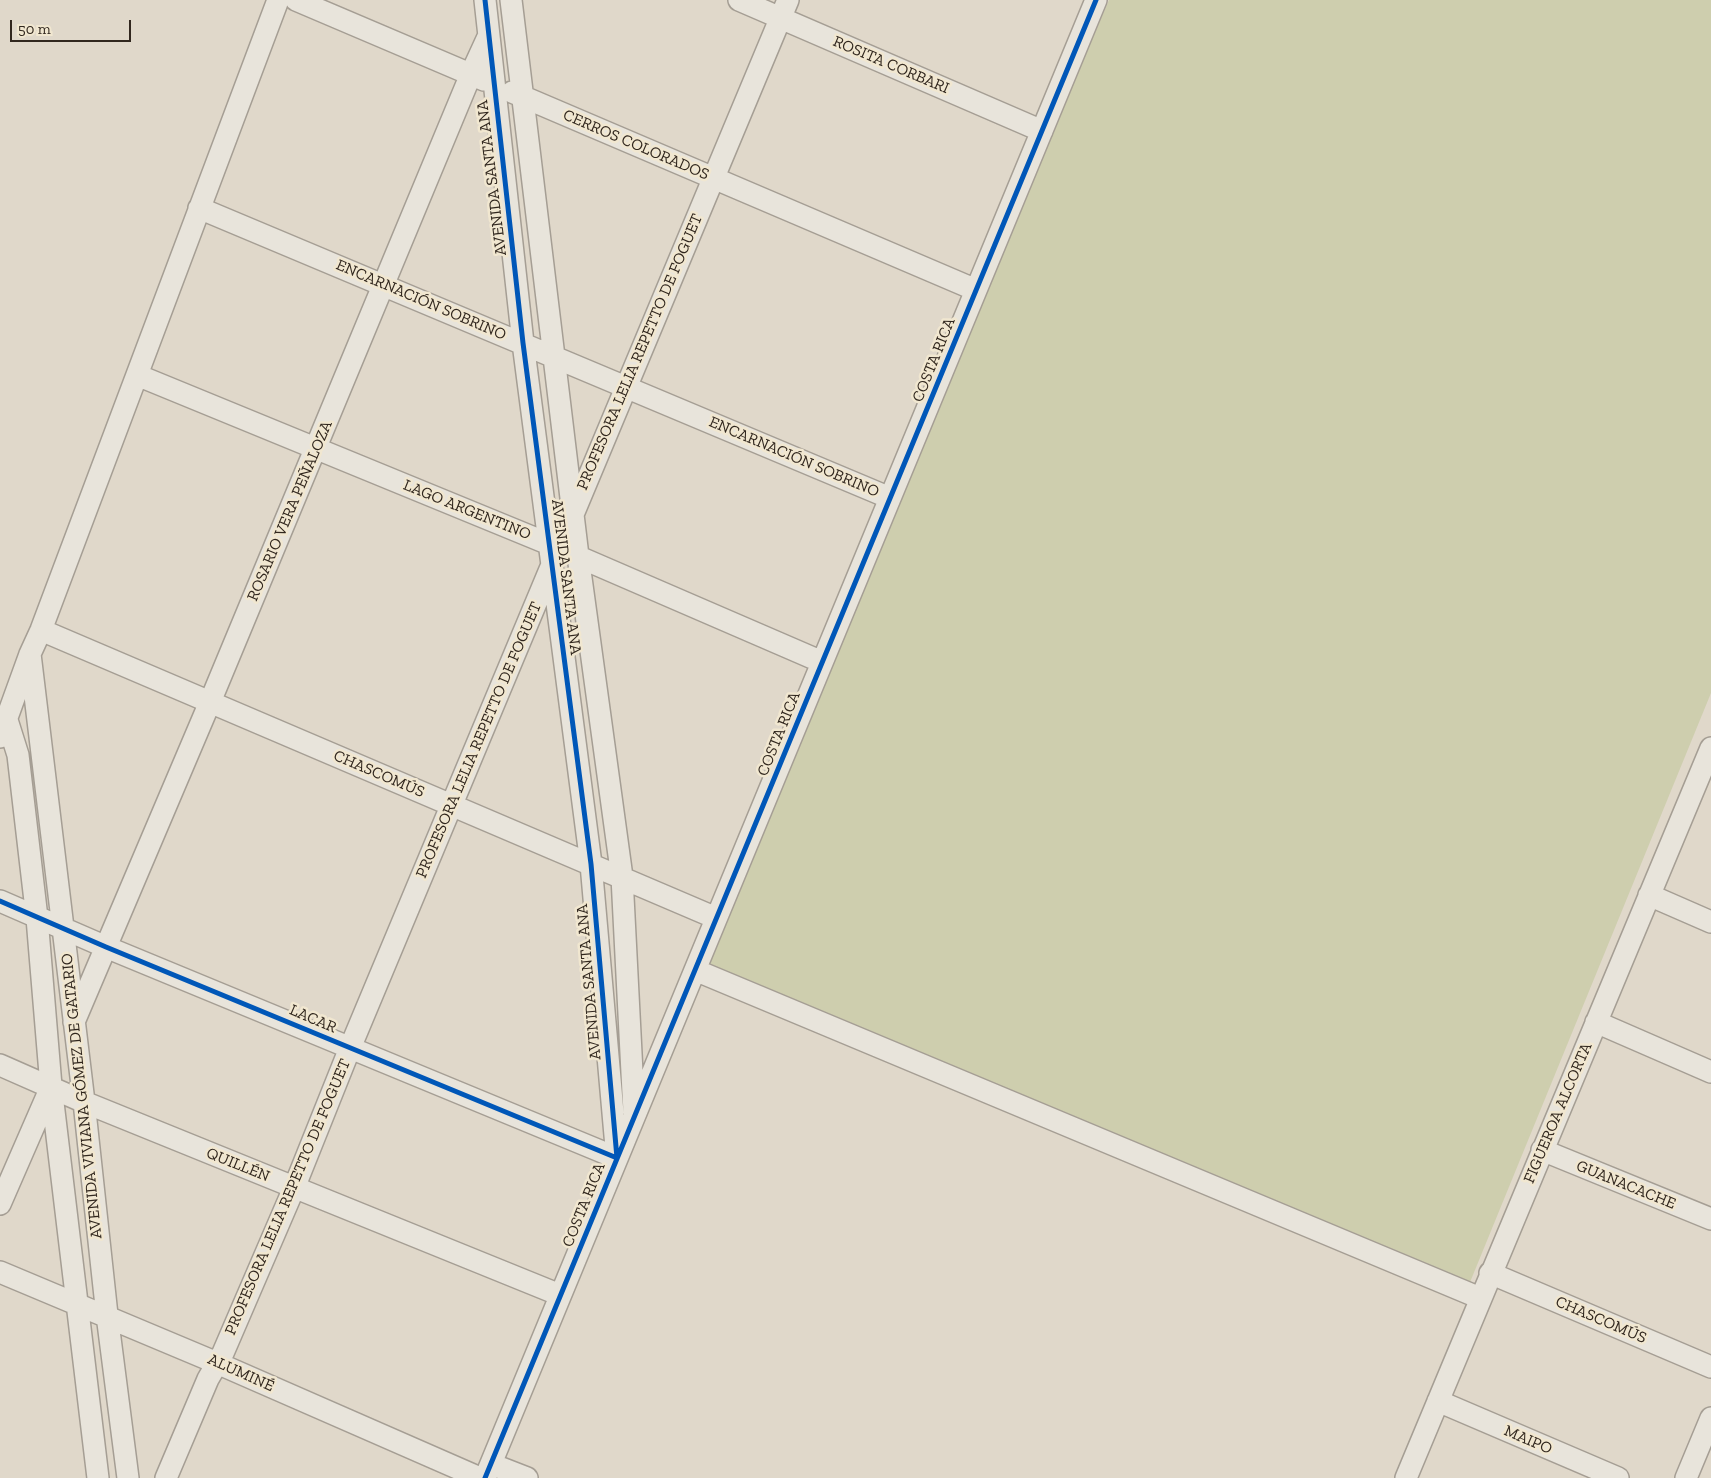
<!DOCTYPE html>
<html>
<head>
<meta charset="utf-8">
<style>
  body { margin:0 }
  #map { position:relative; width:1711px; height:1478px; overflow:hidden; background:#e0d8ca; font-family:"Zilla Slab",serif }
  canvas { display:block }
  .scale { position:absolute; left:10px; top:20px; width:121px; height:22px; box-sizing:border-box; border:2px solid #31271e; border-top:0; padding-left:6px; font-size:15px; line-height:18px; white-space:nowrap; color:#31271e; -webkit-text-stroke:4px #f1e7d0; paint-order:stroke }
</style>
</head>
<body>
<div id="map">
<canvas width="1711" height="1478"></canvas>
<div class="scale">50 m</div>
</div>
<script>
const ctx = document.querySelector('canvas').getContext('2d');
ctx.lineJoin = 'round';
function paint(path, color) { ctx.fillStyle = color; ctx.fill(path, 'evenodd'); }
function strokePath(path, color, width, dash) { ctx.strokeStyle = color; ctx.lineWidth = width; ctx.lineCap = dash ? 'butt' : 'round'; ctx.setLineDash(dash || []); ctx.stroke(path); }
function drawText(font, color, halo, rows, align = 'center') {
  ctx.font = font + ' "Zilla Slab",serif'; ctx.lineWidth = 5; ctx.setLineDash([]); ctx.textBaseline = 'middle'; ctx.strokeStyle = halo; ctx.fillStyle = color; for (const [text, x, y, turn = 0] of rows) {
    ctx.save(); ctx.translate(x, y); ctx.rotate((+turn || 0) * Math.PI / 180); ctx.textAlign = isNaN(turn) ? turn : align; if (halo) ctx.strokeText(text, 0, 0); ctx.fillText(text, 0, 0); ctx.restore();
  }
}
paint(new Path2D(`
  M1109,0h602v693l-245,599 -764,-325 282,-679z`), '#ceceae');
const minor = new Path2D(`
  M296,0l188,80
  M511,0l67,556 44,321 12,235
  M739,0l303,131
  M512,92l464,198
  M199,208l691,290
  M137,375l412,169 273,118
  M41,630l675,288
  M30,654l54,448 23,213 21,163
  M7,720l11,35 19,163 14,168 47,392
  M0,737l30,-83 11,-24 237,-630
  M1649,895l62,27
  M0,901l106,46 511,211 -26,-294 -68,-521 -38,-343
  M695,970l785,328
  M74,1022l136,-320 261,-628 17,-37
  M1596,1022l115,50
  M0,1065l84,37 476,193
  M1542,1150l169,69
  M0,1204l51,-117
  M0,1272l217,91 263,115
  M1490,1273l221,94
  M1438,1401l180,77
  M491,1464l36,14
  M166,1478l42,-99 15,-26 71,-165 56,-140 438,-1048
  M485,1478l611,-1478
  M1406,1478l305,-730
  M1686,1478l25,-60`);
strokePath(minor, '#a59e94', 24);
strokePath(minor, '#e8e4db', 21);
strokePath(new Path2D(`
  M0,901l106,46 511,211 -26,-294 -68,-521 -38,-343
  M485,1478l611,-1478`), '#0057b8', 5);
drawText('16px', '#31271e', '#f1e7d0', [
  ["ROSITA CORBARI",891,65,23],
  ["CERROS COLORADOS",636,145,23],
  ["AVENIDA SANTA ANA",492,178,-97],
  ["ENCARNACIÓN SOBRINO",421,300,23],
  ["PROFESORA LELIA REPETTO DE FOGUET",640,352,-67],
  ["COSTA RICA",934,360,-68],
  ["ENCARNACIÓN SOBRINO",794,457,23],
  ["LAGO ARGENTINO",467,510,22],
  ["ROSARIO VERA PEÑALOZA",290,511,-67],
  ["AVENIDA SANTA ANA",566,577,83],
  ["COSTA RICA",779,734,-68],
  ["PROFESORA LELIA REPETTO DE FOGUET",479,740,-67],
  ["CHASCOMÚS",379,774,23],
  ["AVENIDA SANTA ANA",589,982,-95],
  ["LACAR",313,1019,23],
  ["AVENIDA VIVIANA GÓMEZ DE GATARIO",82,1096,-96],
  ["FIGUEROA ALCORTA",1558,1113,-67],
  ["QUILLÉN",238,1165,22],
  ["GUANACACHE",1626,1185,22],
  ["PROFESORA LELIA REPETTO DE FOGUET",288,1197,-67],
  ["COSTA RICA",584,1205,-68],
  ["CHASCOMÚS",1601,1320,23],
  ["ALUMINÉ",241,1373,24],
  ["MAIPO",1528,1440,23]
]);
</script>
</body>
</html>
